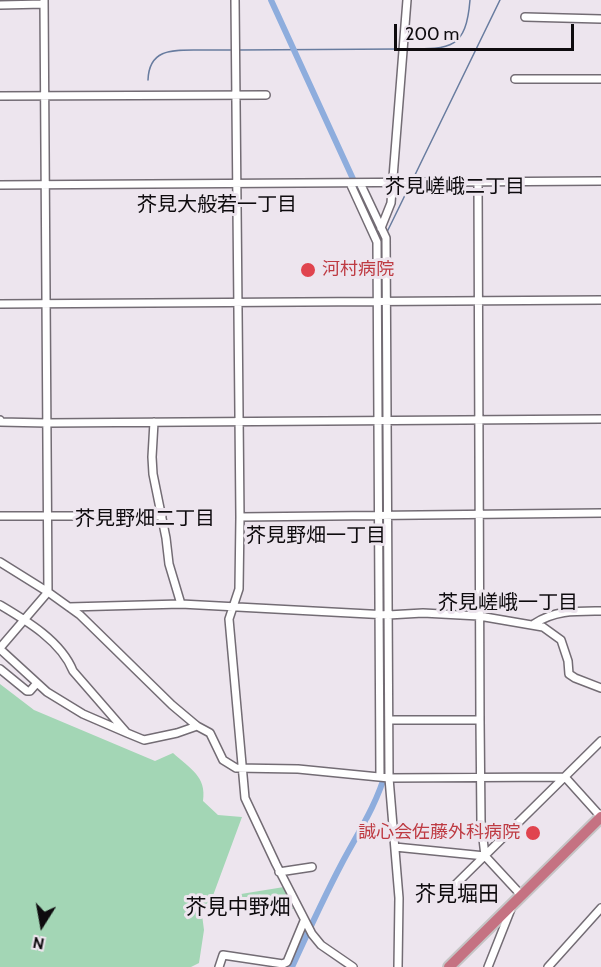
<!DOCTYPE html>
<html>
<head>
<meta charset="utf-8">
<style>
  body { margin:0 }
  #map { position:relative; width:601px; height:967px; overflow:hidden; background:#ede5ee; font-family:Cabin,sans-serif }
  canvas { display:block }
  .north { position:absolute; left:12px; top:895px; width:60px; height:60px; -webkit-text-stroke:4px #ede5ee; paint-order:stroke; rotate:191deg; font-size:16px; font-weight:700; line-height:24px; text-align:center; color:#0e0b0e }
  .north::after { content:''; display:block; margin:auto; width:21px; height:27px; background:#0e0b0e; clip-path:polygon(50% 0,100% 100%,50% 72%,0 100%) }
  .scale { position:absolute; left:394px; top:24px; width:180px; height:27px; box-sizing:border-box; border:3px solid #0e0b0e; border-top:0; padding-left:8px; font-size:18px; line-height:21px; white-space:nowrap; color:#0e0b0e; -webkit-text-stroke:4px #ede5ee; paint-order:stroke }
</style>
</head>
<body>
<div id="map">
<canvas width="601" height="967"></canvas>
<div class="north">N</div>
<div class="scale">200 m</div>
</div>
<script>
const ctx = document.querySelector('canvas').getContext('2d');
ctx.lineJoin = 'round';
function paint(path, color) { ctx.fillStyle = color; ctx.fill(path, 'evenodd'); }
function strokePath(path, color, width, dash) { ctx.strokeStyle = color; ctx.lineWidth = width; ctx.lineCap = dash ? 'butt' : 'round'; ctx.setLineDash(dash || []); ctx.stroke(path); }
function drawText(font, color, halo, rows, align = 'center') {
  ctx.font = font + ' Cabin,"Noto Sans JP",sans-serif'; ctx.lineWidth = 6; ctx.setLineDash([]); ctx.textBaseline = 'middle'; ctx.strokeStyle = halo; ctx.fillStyle = color; for (const [text, x, y, turn = 0] of rows) {
    ctx.save(); ctx.translate(x, y); ctx.rotate((+turn || 0) * Math.PI / 180); ctx.textAlign = isNaN(turn) ? turn : align; if (halo) ctx.strokeText(text, 0, 0); ctx.fillText(text, 0, 0); ctx.restore();
  }
}
paint(new Path2D(`
  M0,684l34,26 121,51 18,-8c16,15 34,23 30,48l15,14 24,2 -31,84 -10,6 3,23 -5,33 -8,4h-191z
  M284,887l9,22 -50,3 -2,-18z`), '#a3d6b5');
strokePath(new Path2D(`
  M407,49c44,0 59,0 63,-49
  M239,50l160,-1
  M148,80c1,-31 24,-30 48,-30 13,0 25,0 38,0
  M412,181l88,-181
  M387,232l23,-47`), '#687c9f', 1.5);
strokePath(new Path2D(`
  M271,0l110,240 5,531c-9,33 -28,62 -44,92 -18,34 -34,69 -50,104`), '#8eaddd', 6);
const minor = new Path2D(`
  M235,0l5,517 -1,72 -10,30 16,179 31,66 36,70 9,11 32,22
  M0,5l44,-1
  M525,17l76,2
  M515,79h86
  M0,96l266,-1
  M478,182l2,538 1,101 4,35
  M350,183l27,59 3,535
  M360,183l26,55 3,540 10,120 -1,69
  M0,185l601,-4
  M381,228l10,-25 16,-203
  M0,304l601,-4
  M0,420v2l47,1 554,-4
  M154,422l-2,35 1,17 13,64 3,26 12,40
  M0,516h162
  M240,517l361,-4
  M0,562l48,30 32,23 92,90 25,21 13,7 13,27 13,8 62,1 91,9 176,-1 36,40
  M0,605c27,16 61,36 73,66l53,61
  M69,607l112,-3 207,11 35,-2 56,3 64,11 18,13 7,21 1,13 6,4 26,10
  M534,624c21,-14 42,-13 67,-13
  M0,648l48,-56 -4,-592
  M0,649l47,43 36,22 44,19 17,7 33,-7 20,-7
  M0,669l27,22h3l7,-8
  M389,720h91
  M395,847l90,9 37,40
  M279,872l33,-5
  M454,886l147,-145
  M219,967l4,-12 60,9 4,-2 17,-41
  M488,967l23,-58
  M548,967l53,-59`);
const highway = new Path2D(`
  M449,967l152,-150`);
strokePath(minor, '#736c74', 10);
strokePath(highway, '#c5c4c5', 14);
strokePath(minor, '#fff', 7);
strokePath(highway, '#c57282', 10);
for (const [x, y, r, color] of [
  [308,270,8,"#e0444e"],
  [533,833,8,"#e0444e"]
]) { const dot = new Path2D(); dot.arc(x, y, r, 0, 2 * Math.PI); ctx.fillStyle = color; ctx.fill(dot); strokePath(dot, '#ede5ee', 2); }
drawText('18px', '#be3a42', '#ede5ee', [
  ["河村病院",322,270],
  ["誠心会佐藤外科病院",520,833,"right"]
], 'left');
drawText('20px', '#0e0b0e', '#ede5ee', [
  ["芥見嵯峨二丁目",455,187],
  ["芥見大般若一丁目",217,205],
  ["芥見野畑二丁目",145,519],
  ["芥見野畑一丁目",316,536],
  ["芥見嵯峨一丁目",508,603]
]);
drawText('21px', '#0e0b0e', '#ede5ee', [
  ["芥見堀田",457,895],
  ["芥見中野畑",238,908]
]);
</script>
</body>
</html>
